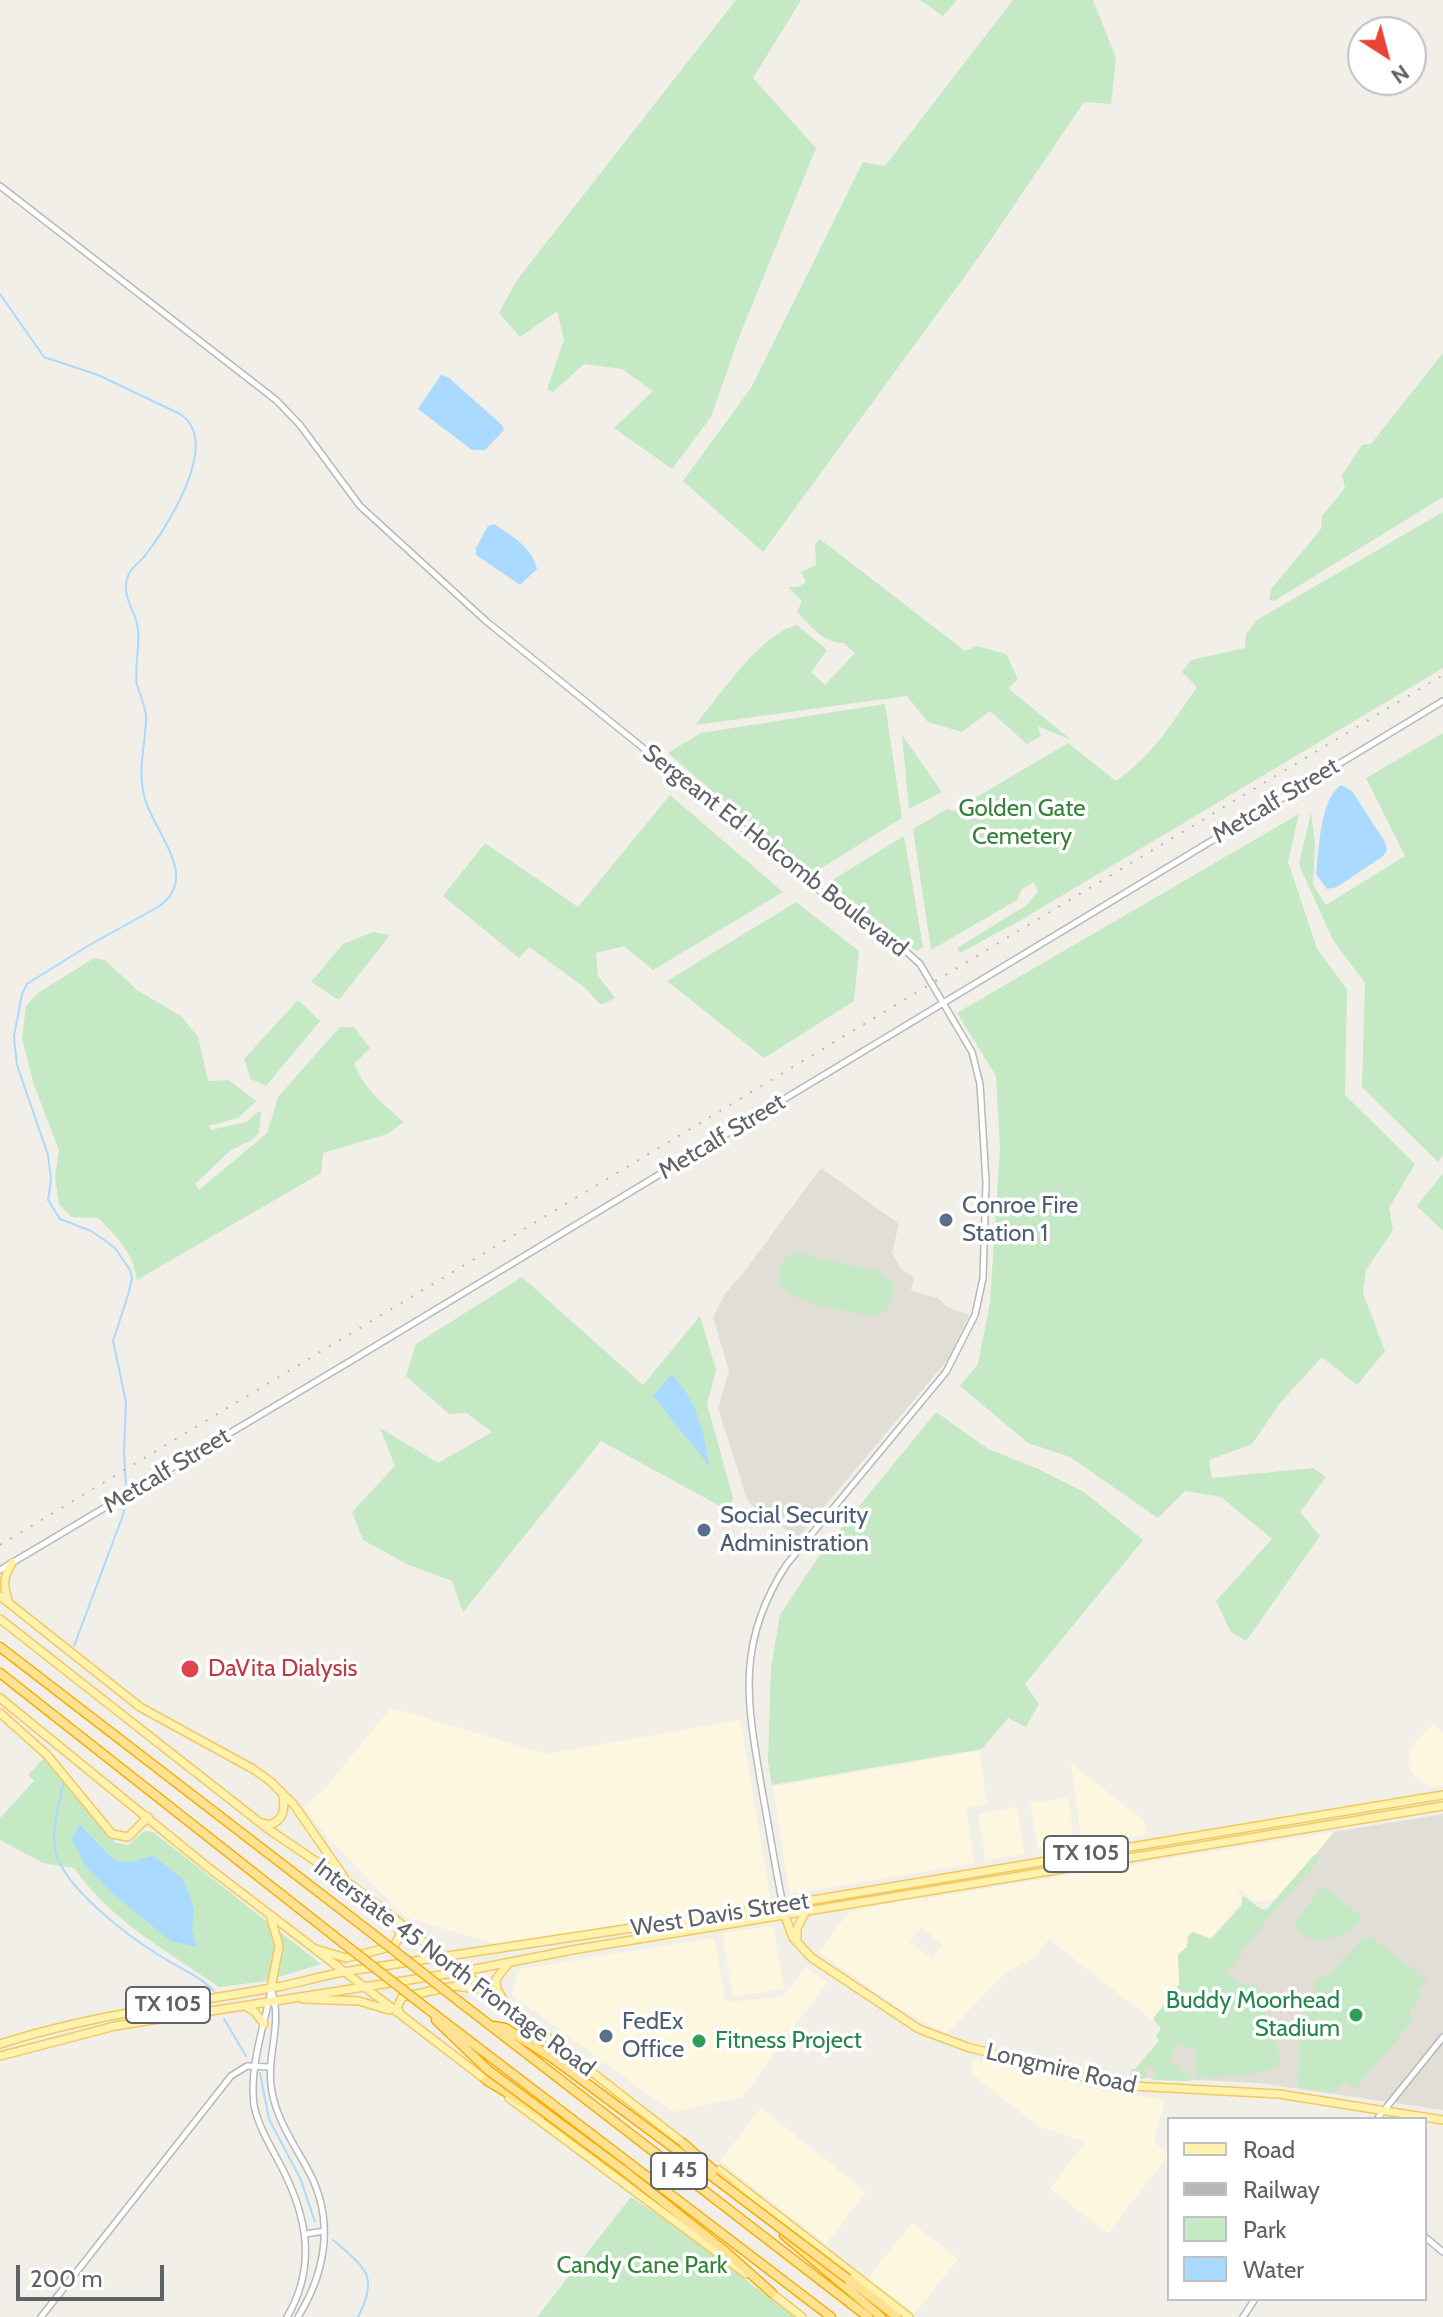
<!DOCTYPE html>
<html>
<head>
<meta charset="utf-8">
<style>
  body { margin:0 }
  #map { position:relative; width:1443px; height:2317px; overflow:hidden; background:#f1efe8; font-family:Cabin,sans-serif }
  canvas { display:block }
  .legend { position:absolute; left:1167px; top:2117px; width:260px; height:184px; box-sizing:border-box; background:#fff; border:2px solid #bfc1c3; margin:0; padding:10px 14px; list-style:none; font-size:24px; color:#5f6368 }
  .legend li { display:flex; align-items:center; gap:16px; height:40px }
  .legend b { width:40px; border:2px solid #bfc1c3 }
  .north { position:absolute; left:1347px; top:16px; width:80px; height:80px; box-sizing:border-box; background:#fff; border:2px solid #bfc1c3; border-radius:50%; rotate:144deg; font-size:22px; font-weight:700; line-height:32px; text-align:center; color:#5f6368 }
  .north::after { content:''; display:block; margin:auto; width:28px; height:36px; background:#ea4335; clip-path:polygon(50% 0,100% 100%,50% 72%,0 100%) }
  .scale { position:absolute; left:16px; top:2265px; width:148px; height:36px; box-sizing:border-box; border:4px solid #5f6368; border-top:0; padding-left:10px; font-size:24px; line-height:28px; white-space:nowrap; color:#5f6368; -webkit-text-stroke:6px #fff; paint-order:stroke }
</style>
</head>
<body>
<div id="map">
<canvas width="1443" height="2317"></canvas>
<ul class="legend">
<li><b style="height:10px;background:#fff2af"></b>Road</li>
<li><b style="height:10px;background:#b6b7b8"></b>Railway</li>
<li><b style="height:22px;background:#c5e8c5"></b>Park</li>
<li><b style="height:22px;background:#aadaff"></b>Water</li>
</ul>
<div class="north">N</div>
<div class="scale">200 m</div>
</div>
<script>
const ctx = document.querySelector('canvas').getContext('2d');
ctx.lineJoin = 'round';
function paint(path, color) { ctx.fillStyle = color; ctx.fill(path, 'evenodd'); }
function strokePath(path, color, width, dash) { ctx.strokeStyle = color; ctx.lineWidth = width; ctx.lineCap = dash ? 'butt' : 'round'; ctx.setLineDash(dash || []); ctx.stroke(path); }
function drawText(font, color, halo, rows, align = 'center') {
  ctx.font = font + ' Cabin,sans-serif'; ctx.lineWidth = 7; ctx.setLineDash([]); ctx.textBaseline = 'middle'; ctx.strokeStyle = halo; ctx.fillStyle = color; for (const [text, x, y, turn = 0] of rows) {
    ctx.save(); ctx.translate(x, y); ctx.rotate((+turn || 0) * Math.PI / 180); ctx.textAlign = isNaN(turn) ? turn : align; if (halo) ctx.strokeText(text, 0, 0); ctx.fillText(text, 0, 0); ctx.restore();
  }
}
paint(new Path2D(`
  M391,1708l156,46 193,-34 31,182 -211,35 -67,6 -88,-26 -76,-78 -26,-32 18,-14z
  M1433,1725l10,8v52l-11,2 -17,-10 -7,-14 2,-15z
  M979,1751l8,53 -21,4 8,55 -184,31 -17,-107z
  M1071,1763l73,58 3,13 -65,9z
  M1068,1798l7,47 -37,5 -8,-47z
  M1017,1807l7,47 -38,6 -8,-46z
  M1334,1832l-53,65 -26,5 -17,-14 4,14 -36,41 -25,49 -28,29 -104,-82 -13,18 -29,14 -61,63 -52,-29 -74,-52 28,-41 74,-15 6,6v-5zM921,1927l21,17 -10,14 -23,-16z
  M773,1926l11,63 -51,8 -11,-64z
  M714,1938l12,64 56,-5 24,-30 21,15 -84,115 -71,15 -160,-117 8,-26z
  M974,2059l133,33 58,8 -11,42 15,12 -61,79 -58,-44 35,-47 -47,-16 -67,-53z
  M761,2108l105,84 -40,52 -106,-83z
  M912,2223l46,36 -45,56 -46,-36z`), '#fef7e0');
paint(new Path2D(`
  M821,1168l78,56 -7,28 8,16 14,9 -3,14 27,7 9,9 22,8 -20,43 -151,180 -45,-31 -6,-8 -29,-91 11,-37 -16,-54 12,-23 19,-22z
  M1443,1814v296l-184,-27 -128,-6 203,-245z`), '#e1ded6');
paint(new Path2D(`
  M736,0h65l-48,78 63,70 -77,189 -28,80 -39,52 -58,-41 39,-37 -31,-22 -38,-5 -31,28 -6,-3 17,-49 -7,-29 -37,26 -21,-24 18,-33z
  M920,0h37l-14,16z
  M1013,0h80l23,58 -5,46 -27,-2 -103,152 -218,298 -80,-71 68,-93 112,-226 22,4z
  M1443,353v144l-169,104 -5,-2 3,-11 49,-59 1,-13 23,-28 -3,-13 20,-30 9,-1z
  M1443,512v156l-422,252 -61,33 -3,-5 70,-43 11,-14 -4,-9 -12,7 -5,11 -86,50 -18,-121 34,-20 6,2 115,-68 48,38c36,-25 57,-59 81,-94l-15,-15 9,-12 54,-12 1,-14 11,-14z
  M820,539l145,112 12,-5 29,8 12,25 -10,9 63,52 -33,-14 3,10 -14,8 -37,-33 -28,21 -34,-10 -21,-26 -212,29c25,-29 64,-90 102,-100l30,25 -16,22 14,13 30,-32 -11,-10c-20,1 -33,-17 -47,-31l5,-11 -14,-14h10l8,-5 -5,-10 15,-7 -1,-21z
  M885,704l17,114 -92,57 -142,-122 33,-20z
  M1443,733v422l-5,7 -76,-75 3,-104 -32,-43 -34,-75 12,-53 4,32 -2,41 13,20 79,-49 -39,-78z
  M902,735l40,57 -33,17z
  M670,795l113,97 -130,78 -29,-24 -28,7 2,23 17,22 -14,7 -17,-18 -55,-40 -10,11 -76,-62 42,-53 93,64z
  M1299,814l-11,48 29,87 30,40 -2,106 70,69 -26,44 4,22 -27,40 -3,23 22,58 -28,34 -35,-28 -42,46 -28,41 -43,16 3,18 101,-10 13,9 -26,35 20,24 -74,105 -15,-9 -15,-31 56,-62 -51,-42 -36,-6 -27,27 -88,-61 -42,-14 -68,-57 18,-22 12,-61 10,-155 -4,-72 -39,-63z
  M904,836l19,111 -6,4 -91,-67z
  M796,902l63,49 -5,50 -90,57 -97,-77z
  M373,932l17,3 -51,65 -28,-18 32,-38z
  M94,958l11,2 32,30 44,26 17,21 10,44 21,-1 27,21 -18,17 -29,8 2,4 35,-8 13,-11 2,2 -2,20 -7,7 -21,10 -36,34 4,6 68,-57 11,-36 62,-70h14l16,21 -16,16c11,26 29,40 50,58l-17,12 -64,19 -2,20 -184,107c-4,-28 -20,-43 -39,-62l-27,-1 -12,-13 -4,-27 4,-27 -25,-65 -12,-46 4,-33 12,-13z
  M298,1000l22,21 -54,65 -15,-7 -7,-20z
  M1443,1173v58l-26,-25z
  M797,1253l84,19 12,11 1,17 -12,14 -11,2c-27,-7 -121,-14 -84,-59z
  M522,1277l121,108 57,-69 16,54 -9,34 26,94 -4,13 -128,-70 -138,171 -11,-31 -43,-16 -46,-25 -11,-28 43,-46 -15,-38 58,35 54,-31 -25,-19 -18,1 -43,-38 10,-32z
  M936,1412l52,37 48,19 48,24 59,48 -118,144 14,20 -13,23 -18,-9 -26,31 -210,36 -4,-23 3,-95 9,-52 41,-62z
  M44,1758l72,85 12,2 16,-14 9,1 168,132 -55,17 -47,6c-52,-36 -108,-66 -145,-119l-31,-5 -43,-23v-22l34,-37 -6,-6z
  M1318,1854l1,5 -68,80 -24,34 12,10h16v4l5,1 7,39 8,-1 5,37c-13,15 -63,13 -84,15v-32l-6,3 -10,-5 -4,3 -7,15 16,11h6v8l-40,-1 6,-8 -9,-8 -5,6 5,4 -4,5 -15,-1 3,-9h3l24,-28 -3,-5 5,-8 -8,-9 26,-35 -1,-30 9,-7 1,-12 5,-3 18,7 30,-33 2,-10 18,13h6l47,-54z
  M1321,1889h7l33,27v4c-15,18 -56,32 -67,3z
  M1370,1936l57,45 -9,11 3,5 -13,16 7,5 -60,71 -10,-8 -11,12 -36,-5 1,-60 6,-18 -3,-3 15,-18 -4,-4 8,-10 4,3 31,-33z
  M631,2197l57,38 106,82h-257z`), '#c5e8c5');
paint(new Path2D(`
  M441,375l7,2 54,48 2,5 -19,20h-13l-54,-41z
  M494,524c17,11 39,24 43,45l-17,16 -44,-30v-7l12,-22z
  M1341,785l11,6 33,51 2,8 -4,6 -46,31 -10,2 -11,-15c3,-23 4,-76 25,-89z
  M672,1374c27,32 30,52 38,93l-57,-71z
  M79,1824l36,37 15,1 23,-6 30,23 11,30 -2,21 5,17 -26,-6 -57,-46 -29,-30 -13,-26z`), '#aadaff');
strokePath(new Path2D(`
  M0,294l44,63 54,18 82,39c42,27 -12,112 -34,140 -4,7 -12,11 -16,18 -4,7 -5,16 -3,24 3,12 10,21 11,34 2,16 -4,42 -1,55 3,10 10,24 9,35 -1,27 -9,52 -1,79 10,35 56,79 13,108l-72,40 -59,37 -5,10 -8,42 1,11 2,18 31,90 3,25 -3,20 12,19 31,12 12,8 12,9 15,22 2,9 -4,16 -15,46 13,61 -2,51 2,32
  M74,1646l49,-131 3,-15
  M64,1781c-5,23 -12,45 -9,68 6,37 75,89 107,108 17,11 38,19 52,34
  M224,2019l22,37
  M260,2073l9,46 32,61 14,42
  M333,2240c31,27 47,35 25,77`), '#aadaff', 2);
const minor = new Path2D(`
  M0,186l276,214 24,25 60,81 126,115 344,278 70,47 20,18 52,88 8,32 6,98 -3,96 -8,37 -29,57 -159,192c-52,79 -40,138 -25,226 7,38 13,77 21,115
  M0,1570l349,-208 1094,-661
  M271,1988c13,38 -6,66 1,104 5,28 23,54 36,78 27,49 18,102 -10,147
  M271,1990c-7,37 -22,77 -17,115 4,21 17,42 27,61 26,50 36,100 6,151
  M1377,2119l66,-82
  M306,2234l18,-3
  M1425,2237l18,15
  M41,2317l190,-241 16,-10 23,1
  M1243,2317l12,-18`);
const major = new Path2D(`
  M0,1596l140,111 113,62 17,12 24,24 50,72
  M8,1600c-5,-16 -5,-22 4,-37
  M0,1619l268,210 83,56 336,261
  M0,1698l205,167 285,218
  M0,1713l47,42 65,79 16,3 20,-20
  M263,1823l6,2c15,-5 16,-15 14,-29
  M783,1911l10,27 19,20 107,71 48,18 148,38 164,9 164,26
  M797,1942v-14l9,-17
  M316,1949l30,9 48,-12 6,-11 -4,-13
  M271,1988l8,-42 -8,-28
  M303,1999l56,2 30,9
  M245,2006l10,6 9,12
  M507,2007l-10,-18 -1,-10 12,-15
  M400,2013l-3,-5 5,-11 53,-11 23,3
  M0,2044c90,-29 184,-40 277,-57 22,-4 44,-11 66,-15l440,-67 660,-110
  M0,2056l115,-30 345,-54 112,-22 871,-144
  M509,2098l237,176
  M719,2170l190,147
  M769,2291l33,26`);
const highway = new Path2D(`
  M0,1647l373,287
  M0,1673l343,270
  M461,2003l407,314
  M425,2007l406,310
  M436,2020l52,50
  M494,2026l11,2 46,29 162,120
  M486,2080l58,35
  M683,2143l53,47
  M623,2170l102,81 47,42
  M784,2235l97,82
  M848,2279l49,38`);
strokePath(minor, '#b5b8bc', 8);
strokePath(major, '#f2c960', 10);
strokePath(highway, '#f9ab00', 11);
strokePath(minor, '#fff', 5);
strokePath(major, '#fff2af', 7);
strokePath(highway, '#fde293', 8);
strokePath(new Path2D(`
  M0,1545l1443,-870`), '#b6b7b8', 2, [2, 10]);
const highwayBridge = new Path2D(`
  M373,1934l88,69
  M343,1943l82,64
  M488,2070l135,100
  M713,2177l135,102`);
strokePath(highwayBridge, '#f9ab00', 11, []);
strokePath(highwayBridge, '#fde293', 8);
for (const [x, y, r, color] of [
  [946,1220,8,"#5c6f8a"],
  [704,1530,8,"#5c6f8a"],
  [190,1669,10,"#e0444e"],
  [1356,2015,8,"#2e9e5b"],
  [606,2036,8,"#5c6f8a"],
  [699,2041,8,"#2e9e5b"]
]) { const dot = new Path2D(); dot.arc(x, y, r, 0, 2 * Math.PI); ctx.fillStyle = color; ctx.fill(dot); strokePath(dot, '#fff', 3); }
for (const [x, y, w] of [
  [1086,1854,84],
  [168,2005,84],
  [679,2171,56]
]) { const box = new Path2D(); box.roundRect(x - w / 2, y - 18, w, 36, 6); ctx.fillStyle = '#fff'; ctx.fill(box); strokePath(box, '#5f6368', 2); }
drawText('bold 22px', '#5f6368', null, [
  ["TX 105",1086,1854],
  ["TX 105",168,2005],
  ["I 45",679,2171]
]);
drawText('24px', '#5f6368', '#fff', [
  ["Metcalf Street",1276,801,-31],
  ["Sergeant Ed Holcomb Boulevard",775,851,38],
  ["Metcalf Street",722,1137,-31],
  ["Metcalf Street",167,1471,-31],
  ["West Davis Street",720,1915,-9],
  ["Interstate 45 North Frontage Road",454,1968,37],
  ["Longmire Road",1061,2069,13]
]);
drawText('24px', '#348238', '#fff', [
  ["Golden Gate",1022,809],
  ["Cemetery",1022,837],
  ["Candy Cane Park",642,2266]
]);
drawText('24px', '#4e5e75', '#fff', [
  ["Conroe Fire",962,1206],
  ["Station 1",962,1234],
  ["Social Security",720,1516],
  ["Administration",720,1544],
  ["FedEx",622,2022],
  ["Office",622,2050]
], 'left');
drawText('24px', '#be3a42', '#fff', [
  ["DaVita Dialysis",208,1669]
], 'left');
drawText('24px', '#27864d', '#fff', [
  ["Buddy Moorhead",1340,2001],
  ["Stadium",1340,2029],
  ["Fitness Project",715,2041,"left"]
], 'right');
</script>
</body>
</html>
